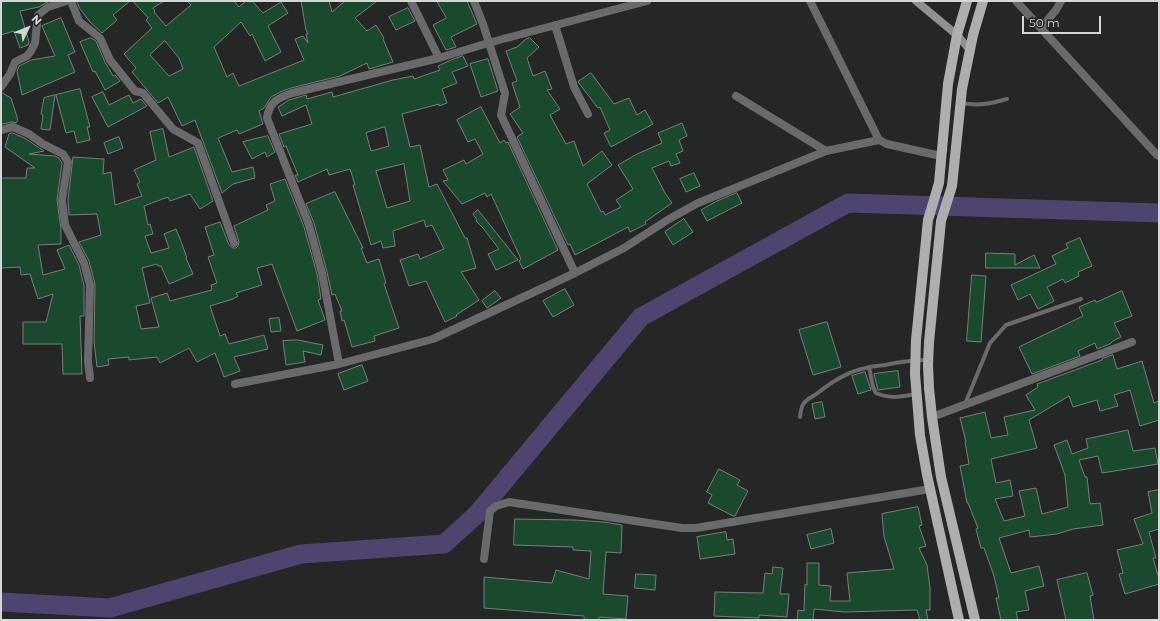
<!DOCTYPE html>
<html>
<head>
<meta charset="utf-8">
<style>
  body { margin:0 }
  #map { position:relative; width:1160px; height:621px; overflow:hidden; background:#242725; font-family:Montserrat,sans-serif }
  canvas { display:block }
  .frame { position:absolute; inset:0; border:2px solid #d5d6d5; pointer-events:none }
  .north { position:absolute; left:8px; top:8px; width:40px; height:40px; -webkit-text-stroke:3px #242725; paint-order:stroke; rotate:47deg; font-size:11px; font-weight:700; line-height:16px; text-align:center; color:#d5d6d5 }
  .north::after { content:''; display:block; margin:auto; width:14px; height:18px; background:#d5d6d5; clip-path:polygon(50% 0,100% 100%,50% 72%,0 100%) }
  .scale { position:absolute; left:1022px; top:16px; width:79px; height:18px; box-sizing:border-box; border:2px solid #d5d6d5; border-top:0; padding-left:5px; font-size:12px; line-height:14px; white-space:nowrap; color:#d5d6d5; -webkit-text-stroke:3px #242725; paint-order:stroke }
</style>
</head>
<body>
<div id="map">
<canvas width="1160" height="621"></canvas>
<div class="frame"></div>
<div class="north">N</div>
<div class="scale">50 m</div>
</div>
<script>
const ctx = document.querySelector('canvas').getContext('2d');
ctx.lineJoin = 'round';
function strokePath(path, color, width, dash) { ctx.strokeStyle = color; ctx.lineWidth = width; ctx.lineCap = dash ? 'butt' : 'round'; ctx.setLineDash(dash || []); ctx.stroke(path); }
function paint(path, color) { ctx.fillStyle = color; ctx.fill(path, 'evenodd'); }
strokePath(new Path2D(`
  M1,602l109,6 191,-54 143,-10 33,-30 164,-197 207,-114 311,10`), '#4f4470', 19);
const building = new Path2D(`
  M1,1h48l-10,6 -19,4 9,31 -1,3 -8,3 -6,-17 -13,4z
  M77,1h53l-17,14 4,5 -15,13 -12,-11 -10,-13z
  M133,1h31l-11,7 2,3 -1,1 12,14 25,-21 -4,-4h47l5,6 7,-6h6l11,12 18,-11 7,11 -20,13 13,26 -16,9 -13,-27 -2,2 -9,-14 -27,25 13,30 6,-4 6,13 65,-26 -9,-21 8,-3 5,7 -2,-9h2l-2,-4 -5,-29h28l3,11 13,-11h32l-22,17 12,13 9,-6 8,13 -1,1 10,23 -24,7 -2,-6 -27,13 -49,12 -11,4 -9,5 -7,11 -5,3 4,13 -24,10 -2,-4 -19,8 14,34 21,-5 2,11 -22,6 -11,9 -27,-73 -13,6 -14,-29 -10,6 -26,-31 4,-4 -12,-14 28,-26 -6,-8 2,-2zM165,41l14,17 4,11 -14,7 -19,-21z
  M437,1h30l10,23 -26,13 5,10 -10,3 -13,-25 13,-7z
  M408,8l7,13 -19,9 -7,-13z
  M61,18l14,34 -7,3 7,17 -53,23 -5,-24 2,-5 12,-6 24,-4 -13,-30z
  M91,38l5,3 9,21 8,14 2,-1 5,6 -15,9 -10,-19 -2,1 -13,-30z
  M530,38l9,9 -12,11 6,18 12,-5 7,18 -5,1 13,19 -10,6 16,29 8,-3 9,25 19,-15 10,14 -25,19 14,28 2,-1 2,4 16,-8 -5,-7 17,-11 -15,-24 19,-11 25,-11 -4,-10 24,-10 5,13 -8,4 4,11 -7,3 4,9 -9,3 -2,-5 -17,7 13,25 7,10 -27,19 1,2 -16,8 -2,-5 -53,28 -5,-11 -2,1 -51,-108 6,-4 -13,-19 10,-7 -8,-24 5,-2 -11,-30 11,-4 9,-8z
  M463,56l5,10 -16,6 5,11 -15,6 5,14 -8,3v-2l-37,10 8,33 10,-2 9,42 8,-3 28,54h2l9,30 -15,4 18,28 -23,15 1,1 -12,6 -19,-41 -17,5 -9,-26 18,-6 2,5 24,-10 -12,-24 -6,2 -2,-7 -31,11 2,15 -12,2 -2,-7 -10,4 -18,-60h2l-5,-16 -21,6 -2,-6 -29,13 -3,-7h3l-12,-29 -2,1 -5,-13 33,-10 -6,-19 -24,11 -4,-9 11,-7 17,-5 1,4 25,-7 1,5 60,-17 20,-4 1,3 26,-9 -2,-4 13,-6zM385,127l4,19 -18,5 -5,-18zM404,164l6,37 -23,7 -11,-37z
  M488,59l10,32 -17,6 -11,-33z
  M591,73l23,31 15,-6 8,17 8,-5 8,14 -42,23 -7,-14 6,-3 -10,-23 -2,1 -20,-26z
  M80,89l10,38h-3l3,13 -13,3 -3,-12 -8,2 -10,-38z
  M1,92l10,6 7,22 -2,3 -4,-1 -9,2 -2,-1z
  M103,92l6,13 20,-10 4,8 8,-4 6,7 -39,21 -16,-30z
  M55,95l-5,35 -9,-1 2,-14 -2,-1 3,-16z
  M481,107l19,36 4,-3 2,3 2,-1 50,108 -35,19 -4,-8 2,-2 -30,-65 -4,3 -2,-4 -23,11 -19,-23 5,-1 -5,-10 21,-10 2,4 17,-10 -8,-15 -7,3 -11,-22z
  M163,129l6,28 25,-10 19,54 -13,8 -10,-15 -20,7 -2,-4 -24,9 4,19 2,-1 3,10 -8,2 6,17 18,-5 -5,-14 12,-5 6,15 5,14h-1l7,16 -24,10 -8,-18h-3l-1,-2 -15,4 8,35 -14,3 5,23 18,-2 -8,-29 16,-5 3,8 42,-11 -1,-5 6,-2 -9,-26 6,-2 -9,-28 15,-5 9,23 4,3h3l2,-2 1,-4 -5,-16 34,-16 -2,-5 9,-4 -5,-17 15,-5 19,48 13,47 4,25 -3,1 7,20 -28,11 -25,-67 -15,4 5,17 -26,8 2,3 -5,3 -23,7 10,30 5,-2 4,10 35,-9 4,14 -34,8 6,14 -16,6 -9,-24 -18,9 -8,-14 -29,15 -3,-6 -28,3v-3l-21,2 1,6 -12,2 -3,-25 1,-58 -6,-23 -10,-19 22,-7 -4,-21 -28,1 -1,-15 5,-43 31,2 -1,15 8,-2 4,33 27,-9 -5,-12 3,-2 -6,-12 22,-10 -6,-28z
  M13,133l13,6 18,12 -15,3 26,2 4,2 3,5 -5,37 4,29v15l-23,1 5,30 22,-6 -8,-19 12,-5 10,20 5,21v30h-4l2,58h-19l-1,-30h-39v-22h23l7,-28 -15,5 -8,-25 -9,1 -1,-8 -19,1v-90h25l1,-10h8l-30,-21 4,-13z
  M268,136l7,16 -8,5 -2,-5 -13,7 -9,-17z
  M119,137l4,11 -15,6 -4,-11z
  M694,173l6,13 -14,6 -6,-13z
  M335,192l28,56h-2l6,15 12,-4 7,24 -2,1 15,44 -25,8 1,5 -23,6 -8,-27 -2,1 -2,-10h2l-7,-17 -3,1 -5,-23 -13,-49 -8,-19z
  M737,193l5,10 -35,18 -6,-11 14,-8z
  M478,210l40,50 -22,10 -8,-16 11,-5 -16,-21 -7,-7 1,-1 -4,-6z
  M684,219l9,13 -20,13 -8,-13z
  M1080,238l12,28 -14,6 1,4 -14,7 -2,-4 -16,8 7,14 -16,8 -8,-15 -12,6 -7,-15 45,-21 -4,-8 16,-8 -2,-4z
  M986,253l29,1v11l19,-10 6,13h-54z
  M972,275l14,1 -5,66 -14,-1z
  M565,289l9,16 -21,12 -10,-16z
  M495,291l6,7 -14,10 -5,-7z
  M1122,291l10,25 -18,7 7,14 -8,4 -3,3 -13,5 -2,-6 -17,8 2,5 -48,18 -13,-27 64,-31 -4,-9 16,-7 1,2z
  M279,318l2,13 -10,1 -2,-13z
  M827,322l14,45 -28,8 -14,-45z
  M298,340l25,5 -2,10 -18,-4 2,11 -19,3 -3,-24z
  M1113,355l4,14 25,-8 12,42 5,-2v19l-19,6 -10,-36 -16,5 4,11 -18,5 -3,-11 -24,7 -4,-11 -40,24 8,28 -46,11 5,24 14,-3 3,16 -18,3 9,22 21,-5 -6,-25 17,-3 6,26 26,-7 -3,-32 -11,-30 13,-5 5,14 16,-6 -2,-9 42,-9 5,21 22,-3 3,16 -56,9 -4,-17 -19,4 6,17h2l3,27 10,-1 3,22 -30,4 -16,5 -27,3 -1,-7 -30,8 12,35 28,-7 5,20 -19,5 4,19 -13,2 2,8h-17l-5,-22h3l-5,-22 -10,-28h-3l-5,-19 2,-1 -10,-25h-1l-7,-37 9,-2 -4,-22h1l-6,-24 25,-6 6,26 17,-3 -4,-18 31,-7 -9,-15 12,-8 -1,-3 65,-24v-1z
  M362,365l6,16 -24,9 -6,-16z
  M898,371l2,16 -22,3 -4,-16z
  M865,372l6,18 -13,4 -6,-18z
  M822,402l3,15 -10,2 -3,-15z
  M719,469l21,11 -3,5 11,6 -13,25h-2l-25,-13 4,-8 -5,-3z
  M1159,490v39l-10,3 7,26h-3l6,21v5l-34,10 -6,-20 4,-1 -6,-23 26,-6 -9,-25 18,-6 -4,-21z
  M918,507l4,18 -3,1 7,20 -7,2 8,17 3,23v22h-4l2,10h-8l-3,-10 -73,2 -30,-3 -1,11h-16l1,-10 6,1 1,-27 2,1v-22h12v22l12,1 -1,15h20l-3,-28 47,-4 -10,-32 -2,-23z
  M515,519l59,1 30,2 18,3 -1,28 -15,-1 -3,42 25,2 -2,23 -27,-2v3h-15v-4l-100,-8v-31l68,6 4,-13 33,9 2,-28 -18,-1v-3l-59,-2z
  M831,529l3,14 -23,6 -4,-14z
  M726,532l1,8 6,-1 2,15 -35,5 -3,-22z
  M773,567l10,1 -3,26h9l-2,23 -28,-2v3l-45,-2 1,-24 48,1 2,-20 7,1z
  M1087,573l6,22 -3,1 4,24h-28l-9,-40z
  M636,574l20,1 -1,15 -20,-2z`);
paint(building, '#1a4a2d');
strokePath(building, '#7b7d7b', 1);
strokePath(new Path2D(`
  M961,103c17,3 29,1 46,-4
  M869,367l4,20 3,6c14,6 25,4 39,1
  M965,404l25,-61 16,-18 75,-26
  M800,417c2,-18 6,-15 19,-25 14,-11 30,-21 47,-24 6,-2 12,-2 19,-3 14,-3 28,-5 43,-5`), '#6a696b', 4);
strokePath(new Path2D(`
  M71,1l8,20 21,17 10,22 25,31 8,2 30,36 25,14 36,100
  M411,1l28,57
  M474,1l9,23 22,69 -4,22 74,158
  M810,1l69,139 8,4 54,12
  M1016,1l141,154 2,1
  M555,25l19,62 14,27
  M1041,28l15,-18 5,-9
  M1,87l9,-13 5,-12 12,-6 4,-5 4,-8 3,-28 10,-8 18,-6
  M736,96l90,55 53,-11
  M1,130l12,-3 16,7 14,10 20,10 5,8 -6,38 3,25 19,38 6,22 -2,76 2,17
  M339,364l-17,-91 -13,-48 -42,-107c2,-16 11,-20 25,-25l147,-35 49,-15 159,-42
  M235,384l104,-20 94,-25 142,-66 49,-25 45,-29 29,-16 128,-52
  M932,417l200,-75
  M484,559l6,-48 6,-5 13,-4 173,26h14l234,-39`), '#6a696b', 8);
strokePath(new Path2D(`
  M916,1l41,34 13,15`), '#909092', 8);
strokePath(new Path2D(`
  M959,620l-32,-145 -7,-40 -5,-61 1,-34 12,-120 11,-37 9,-99 9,-49 10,-34
  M975,620l-34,-143 -9,-60 -3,-29 -1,-23 1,-23 12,-121 11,-35 10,-97 11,-54 10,-34`), '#aeadb0', 10);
</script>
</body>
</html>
